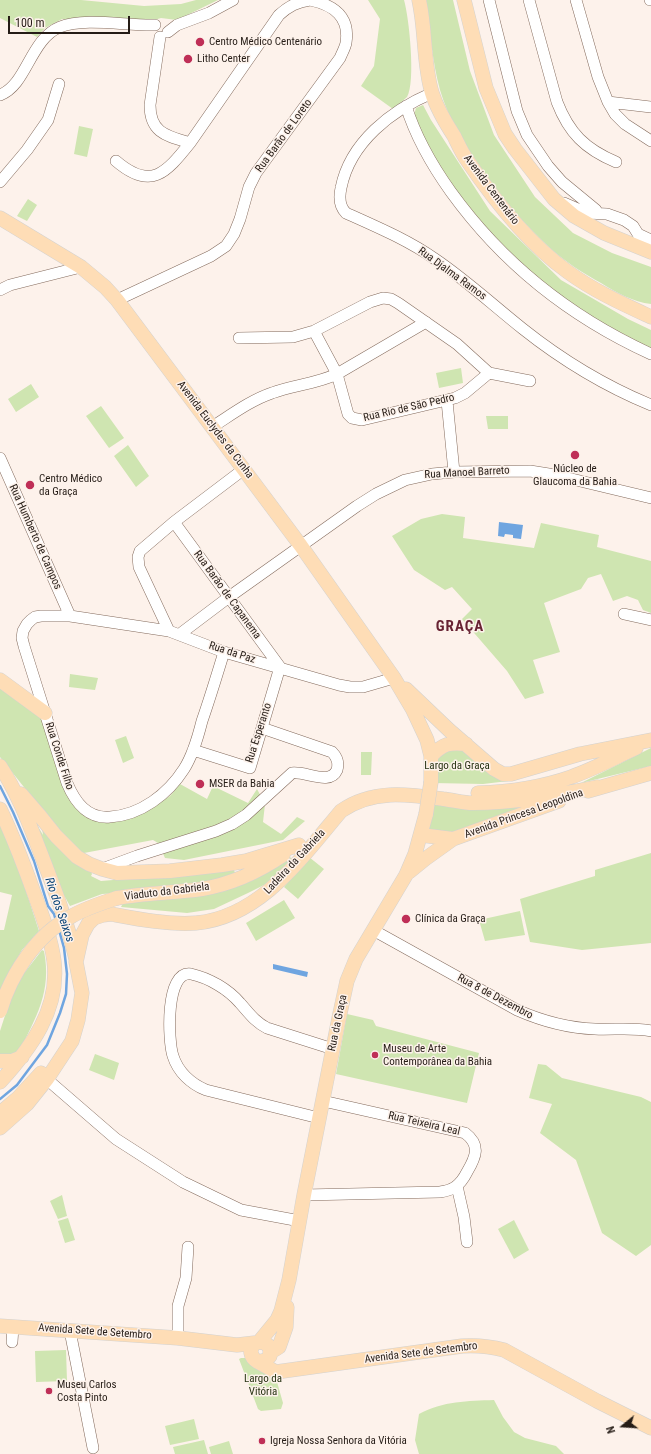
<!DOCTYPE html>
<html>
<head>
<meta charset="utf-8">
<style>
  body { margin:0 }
  #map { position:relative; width:651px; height:1454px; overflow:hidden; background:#fdf2eb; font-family:"Roboto Condensed",sans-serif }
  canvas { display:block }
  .north { position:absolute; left:603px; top:1406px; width:40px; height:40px; -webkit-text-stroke:3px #fdf2eb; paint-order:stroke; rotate:252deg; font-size:11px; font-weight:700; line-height:16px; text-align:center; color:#251c16 }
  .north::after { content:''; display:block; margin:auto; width:14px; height:18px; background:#251c16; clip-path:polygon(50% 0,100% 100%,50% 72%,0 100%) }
  .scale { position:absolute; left:8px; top:16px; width:122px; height:18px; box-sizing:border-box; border:2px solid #251c16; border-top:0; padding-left:5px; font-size:12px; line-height:14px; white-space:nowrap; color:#251c16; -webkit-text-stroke:3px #fdf2eb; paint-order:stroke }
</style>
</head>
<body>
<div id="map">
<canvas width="651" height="1454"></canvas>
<div class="north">N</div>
<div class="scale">100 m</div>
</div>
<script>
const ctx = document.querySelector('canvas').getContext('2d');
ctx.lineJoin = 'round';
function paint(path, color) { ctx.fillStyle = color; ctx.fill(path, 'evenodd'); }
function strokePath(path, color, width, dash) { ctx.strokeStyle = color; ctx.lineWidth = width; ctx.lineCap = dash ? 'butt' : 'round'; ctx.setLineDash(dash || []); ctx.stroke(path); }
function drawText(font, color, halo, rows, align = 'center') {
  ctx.font = font + ' "Roboto Condensed",sans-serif'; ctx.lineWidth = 3; ctx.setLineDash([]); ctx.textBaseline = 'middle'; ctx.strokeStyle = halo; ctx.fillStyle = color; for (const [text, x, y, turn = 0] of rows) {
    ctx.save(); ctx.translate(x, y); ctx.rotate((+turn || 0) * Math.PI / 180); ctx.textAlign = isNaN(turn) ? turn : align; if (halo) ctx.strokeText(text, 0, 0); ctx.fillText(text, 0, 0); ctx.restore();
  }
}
paint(new Path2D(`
  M0,0h81l63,6 37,-2 15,-4h22l-41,20 -16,-2 -10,3 -89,-2 -17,9 -8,9 -37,-19z
  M368,0h36c5,17 12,82 3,97 -4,4 -10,8 -14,12l-32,-23 13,-20 6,-47z
  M426,0h27l17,71 24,64 41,62 38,36 39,20 39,14v37c-18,-2 -34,-11 -50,-21 -18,-10 -36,-21 -52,-36 -43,-40 -92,-100 -109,-157 -8,-29 -10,-60 -14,-90z
  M423,105l8,15 59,91 71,69 67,39 23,11v19l-27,-12 -69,-45 -49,-40 -44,-51 -32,-48 -17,-35 3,-10z
  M79,126l14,3 -6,28 -13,-3z
  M28,199l9,6 -10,16 -10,-5z
  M461,368l2,15 -24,5 -3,-15z
  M31,384l8,13 -23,15 -8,-13z
  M101,406l23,32 -15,10 -23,-32z
  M486,416h22v13h-20z
  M128,445l21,31 -13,11 -22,-31z
  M442,514l23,3 -2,21 71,10 7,-25 58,12 -2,12 54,14v52l-8,-3 -5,-10 -11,-4 -14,5 -12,-27 -13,4 -7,11 -37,14 16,49 -27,8 11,33 -19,6 -18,-28 -45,-52 10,-10 -20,-22 -7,3 -31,-20 -22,-34 29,-17z
  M70,674l28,4 -3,12 -26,-3z
  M0,687l42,29 47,102 17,4 18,-3 25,-10 21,-13 10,-12 27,15 6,-13 35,17 9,-14 8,15 -2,18 18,12 16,-17 8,4 -22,19 -99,20 -19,-2 -7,-15 -5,-3 -69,13 8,21 -1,2 10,5 133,-11 2,6 -45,12 -89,6 -32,12 -18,-32 -21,-52 5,1 7,12 -4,-29 -39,-49z
  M126,736l8,22 -11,5 -8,-23z
  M651,748v18l-70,17z
  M447,749h14l55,26 1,5 -34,4 -50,-1c0,-14 1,-27 14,-34z
  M361,752h11l-1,23h-10z
  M433,802h111l-91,33 -26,-3z
  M0,822l9,17 30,92 -17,19 -15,26 -7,17v-63h4l8,-35 -12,-3z
  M651,853v90l-69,7 -52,-8 -10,-43 75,-23v-6z
  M290,857l3,3 -25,23 -20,10 -34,16 -27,4 -66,-6 2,-4 129,-24z
  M309,857l15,12 -26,30 -14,-12z
  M284,900l11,18 -39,23 -10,-18z
  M520,911l5,24 -40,6 -6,-21z
  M42,950l2,1c8,41 -8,66 -25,101l-19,5v-26l11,-34 11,-21z
  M347,1014l26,6 3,6 103,27 -12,50 -131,-29z
  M95,1054l24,9 -5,17 -25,-10z
  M538,1064l8,1 16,13 79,19 10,5v143l-15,11 -34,-23 -26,-73 -36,-27 12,-29 -23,-6z
  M62,1195l5,21 -9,3 -8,-18z
  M68,1218l7,22 -10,3 -7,-22z
  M514,1220l15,30 -15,9 -16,-30z
  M66,1350l1,31 -31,1 -1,-31z
  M241,1358h6l28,17 8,28 -2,6 -20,2 -3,-2 -19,-50z
  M494,1400l9,17 11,15 11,6 31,8 8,8h-145l-4,-14 4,-26c24,-13 49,-13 75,-14z
  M194,1419l5,20 -29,6 -5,-19z
  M204,1440l4,14h-33l-2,-7z
  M229,1441l4,13h-22l-2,-7z`), '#cfe5b1');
paint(new Path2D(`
  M499,522l24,3 -2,14 -8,-1v-3l-8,-1 -1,3 -6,-1z
  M273,964l35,8 -1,5 -34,-8z`), '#6fa5e0');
strokePath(new Path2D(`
  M0,786l13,26 21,49 14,45 6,8 2,7
  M0,1099l17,-14 30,-40 13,-32 6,-19 1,-20 -3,-26 -5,-18`), '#6fa5e0', 2.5);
const minor = new Path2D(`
  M489,0l28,111 10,24 21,31 14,16 34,28 1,3
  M529,0l28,102c12,31 28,47 59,60
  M576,0l22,77 10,25 7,12 10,10 26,17
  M650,0h1
  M168,32l9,-7 32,-12 24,-13
  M160,37l-10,68c0,28 17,31 40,38l89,-128c10,-9 18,-13 31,-15
  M432,93c-40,17 -82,49 -91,95 -2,9 -2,18 5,25 31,14 62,27 89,46 31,21 59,47 88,70 39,31 82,57 128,76
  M0,95c27,-10 30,-56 60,-68 25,-10 67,-1 95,-2
  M608,102l43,5
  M406,106c10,32 25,58 45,86 52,72 119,125 200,162
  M116,161c35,30 50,12 74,-18
  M0,182l27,-32 21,-30 11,-36
  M564,203l23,10 20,1 17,6 9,6 5,8 13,6
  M0,290l10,-5 71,-18
  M383,298l8,1 7,4 59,41 32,29 -24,20 -10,5 -93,22 -10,-2 -4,-4 -11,-40 -23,-43 56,-29z
  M117,300l94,-44 15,-10 8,-12 6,-15 9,-32 7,-14 84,-115c2,-5 5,-10 6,-15 4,-26 -12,-38 -36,-43
  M239,338l54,-1 21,-6
  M489,373l41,8
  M447,401l7,71
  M212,427c19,-12 39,-27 60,-34 21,-8 44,-9 65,-19l89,-52
  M0,458l70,158
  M174,522l106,145 -30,101 -57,-18
  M624,614l27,6
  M169,631l-30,-64 -1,-10 2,-6 34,-29 70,-53
  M180,634l49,-37 128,-91 19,-12 29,-14 27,-6 22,-2 76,-1 25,4 96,23
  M224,652c-7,23 -14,46 -22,69 -4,16 -9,34 -18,48 -16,25 -43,46 -74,48 -23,2 -35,-15 -43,-34l-43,-137 -2,-8 1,-7 4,-7 4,-4 4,-3 6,-1h29l99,15 55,21 115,33 11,2h13l31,-9
  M102,869l35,-13 79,-25 16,-7 14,-9 46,-42c14,-2 38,13 45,-3 2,-7 0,-13 -5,-18l-70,-24
  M373,930l144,80c25,11 50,18 78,19 17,1 39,-2 56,2
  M42,1075l74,64 67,43 58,28 59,11
  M319,1118l-113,-28c-15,-6 -28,-18 -33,-34 -5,-15 -8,-86 18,-82 18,4 37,15 49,29 9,10 15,19 27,25l66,21
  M457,1186l7,31 3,25
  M304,1195l136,-3c6,-1 11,-2 15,-5 6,-4 9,-9 12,-15 9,-15 14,-27 -2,-39l-142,-32
  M70,1331l23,117
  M178,1338v-32l8,-28 2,-31
  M12,1342l1,-15`);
const major = new Path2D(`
  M419,0c7,31 4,63 13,93 5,16 13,29 22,43 4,8 8,17 13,24 27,40 62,84 101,112 26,19 55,32 83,45
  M464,0l22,88 19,46 10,15 39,50 20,17 30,17 47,19
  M0,218l81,49 24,20 12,13 184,246 93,132 19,32 14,30 4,16v26
  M0,680l45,33
  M406,689l43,41 45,39 9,5h8l69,-20 71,-14
  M431,756c12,-12 18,-14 35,-12
  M0,766c17,26 28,54 39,83 14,36 28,72 37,110
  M588,791l63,-18
  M478,793c32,-1 64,-6 93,-16 23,-8 43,-19 65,-29
  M21,794l19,22 16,20 21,21 12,7 13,5 15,4 53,-2 52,-6 24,-4 53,-16
  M0,809c13,27 24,56 34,84 8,22 17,45 20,68 6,48 -23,87 -54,121
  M421,835l32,4
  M409,872l16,-13 28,-20 106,-38
  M117,898c28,-5 57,-5 85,-9 30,-5 56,-17 81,-34
  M0,1061h12l10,-4
  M0,1113l18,-15 23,-25
  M0,1128l27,-24 20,-25 25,-38 6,-21 4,-27 -6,-31 6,-27 6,-11 6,-6 9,-3 8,-1c27,5 57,11 85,9 65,-6 106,-66 145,-112 31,-22 66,-17 102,-12 10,1 20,4 30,4 42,0 83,-8 124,-16
  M0,1326l178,12 59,7 26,-3 6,4 1,3v7l-4,4 -8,2c-8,-5 -10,-13 -2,-19
  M259,1342l18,-22 4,-9 8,-31 15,-85 35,-177 8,-37 9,-22 50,-84 9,-21 11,-40
  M271,1352l8,-5 7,-20 1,-20
  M258,1362l18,10 186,-26c15,-1 27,0 42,4l93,51 54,27`);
strokePath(minor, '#846b5d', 12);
strokePath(major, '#d3d2d0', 15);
strokePath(minor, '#fff', 11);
strokePath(major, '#feddb6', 14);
const majorBridge = new Path2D(`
  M426,814l5,-32
  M0,1011c11,-37 36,-76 72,-95 14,-8 30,-13 45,-18`);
strokePath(majorBridge, '#d3d2d0', 15, []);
strokePath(majorBridge, '#feddb6', 14);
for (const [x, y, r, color] of [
  [200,42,5,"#bf2f57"],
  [188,59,5,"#bf2f57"],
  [575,455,5,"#bf2f57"],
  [30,485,5,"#bf2f57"],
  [200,784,5,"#bf2f57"],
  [406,919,5,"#bf2f57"],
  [375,1055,4,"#bf2f57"],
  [49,1391,4,"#bf2f57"],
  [262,1441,4,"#bf2f57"]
]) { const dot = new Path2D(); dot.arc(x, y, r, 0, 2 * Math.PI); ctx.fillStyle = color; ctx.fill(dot); strokePath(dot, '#fdf2eb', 1.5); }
drawText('11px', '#251c16', '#fdf2eb', [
  ["Centro Médico Centenário",209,42],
  ["Litho Center",197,59],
  ["Núcleo de",575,469,"center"],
  ["Glaucoma da Bahia",575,482,"center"],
  ["Centro Médico",39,479],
  ["da Graça",39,492],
  ["MSER da Bahia",209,784],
  ["Clínica da Graça",415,919],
  ["Museu de Arte",383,1049],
  ["Contemporânea da Bahia",383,1062],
  ["Museu Carlos",57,1385],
  ["Costa Pinto",57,1398],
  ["Igreja Nossa Senhora da Vitória",270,1441]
], 'left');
drawText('11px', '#251c16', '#fdf2eb', [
  ["Rua Barão de Loreto",284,136,-54],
  ["Avenida Centenário",491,190,53],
  ["Rua Djalma Ramos",452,274,36],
  ["Rua Rio de São Pedro",409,408,-13],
  ["Avenida Euclydes da Cunha",215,430,53],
  ["Rua Manoel Barreto",467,473,-3],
  ["Rua Humberto de Campos",35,537,66],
  ["Rua Barão de Capanema",227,595,54],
  ["Rua da Paz",232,653,18],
  ["Rua Esperanto",259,733,-72],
  ["Rua Conde Filho",59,756,72],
  ["Avenida Princesa Leopoldina",524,814,-20],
  ["Ladeira da Gabriela",295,862,-47],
  ["Viaduto da Gabriela",167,892,-7],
  ["Rua 8 de Dezembro",495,997,28],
  ["Rua da Graça",338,1023,-78],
  ["Rua Teixeira Leal",424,1124,13],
  ["Avenida Sete de Setembro",95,1332,4],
  ["Avenida Sete de Setembro",421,1353,-7]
]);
drawText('11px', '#273313', '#fdf2eb', [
  ["Largo da Graça",457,766],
  ["Largo da",263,1379],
  ["Vitória",263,1392]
]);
drawText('italic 12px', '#003e74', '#fdf2eb', [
  ["Rio dos Seixos",59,910,71]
]);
ctx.letterSpacing = '1px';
drawText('bold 15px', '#682333', '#fdf2eb', [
  ["GRAÇA",460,627]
]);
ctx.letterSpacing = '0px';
</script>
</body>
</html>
